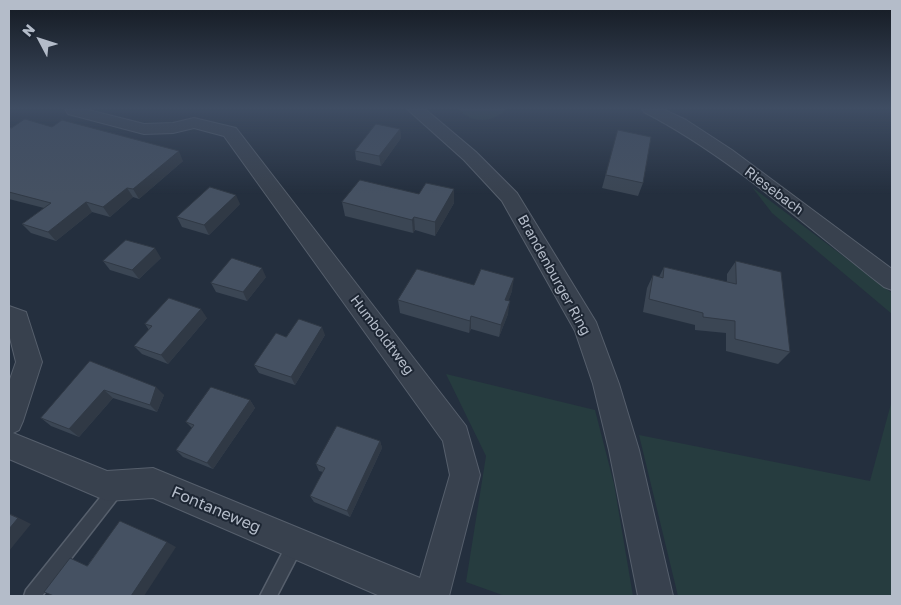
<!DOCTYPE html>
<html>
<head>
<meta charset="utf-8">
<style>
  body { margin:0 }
  #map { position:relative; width:901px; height:605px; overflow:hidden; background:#242f3e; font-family:"Golos Text",sans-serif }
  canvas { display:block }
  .frame { position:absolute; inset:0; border:10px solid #b4bcc9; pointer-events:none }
  .north { position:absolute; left:15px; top:15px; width:50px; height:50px; -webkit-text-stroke:4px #1d2633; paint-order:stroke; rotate:310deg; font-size:14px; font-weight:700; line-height:20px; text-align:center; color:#b4bcc9 }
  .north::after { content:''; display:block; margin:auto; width:18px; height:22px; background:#b4bcc9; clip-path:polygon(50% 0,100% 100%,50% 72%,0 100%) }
</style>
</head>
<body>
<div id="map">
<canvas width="901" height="605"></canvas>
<div class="frame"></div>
<div class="north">N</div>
</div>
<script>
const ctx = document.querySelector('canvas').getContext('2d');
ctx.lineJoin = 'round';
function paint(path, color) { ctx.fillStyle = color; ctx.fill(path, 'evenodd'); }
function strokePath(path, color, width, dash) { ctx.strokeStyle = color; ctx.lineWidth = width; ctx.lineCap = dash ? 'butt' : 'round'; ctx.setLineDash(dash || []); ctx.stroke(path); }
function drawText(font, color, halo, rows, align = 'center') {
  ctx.font = font + ' "Golos Text",sans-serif'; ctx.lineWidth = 4; ctx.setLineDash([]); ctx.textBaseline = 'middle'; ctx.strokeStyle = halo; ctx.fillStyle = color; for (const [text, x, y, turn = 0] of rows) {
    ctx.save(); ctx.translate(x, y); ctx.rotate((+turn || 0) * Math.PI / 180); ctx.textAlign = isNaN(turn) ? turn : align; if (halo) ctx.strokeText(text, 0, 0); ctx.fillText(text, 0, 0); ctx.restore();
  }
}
paint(new Path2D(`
  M459,109h47c-11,14 -36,15 -47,0z
  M752,187l140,106v21l-120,-101z
  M446,374l149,36 19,74 19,112h-128l-39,-14 20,-126z
  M892,400v196h-214l-39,-161 231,46z`), '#263c3f');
const service = new Path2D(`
  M116,482l5,2 2,5 -2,5 -79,102h-18l2,-6 85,-106z
  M296,536l6,2 2,6 -27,52h-17l30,-58z`);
const minor = new Path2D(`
  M65,109h20l59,15 29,-1 21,-5 42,10 230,298 14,49 -31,121h-69l-227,-98 -46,3 -98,-42v-77l7,-20 -7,-28v-28l17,6 16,50 -19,59 -4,9 -6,3 94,38 46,-3 267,110 30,-103 -7,-34 -219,-305 -30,-8 -21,5 -29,1 -76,-20z
  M407,109h18l51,43 41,41 79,129 23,62 20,66 34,146h-35l-29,-146 -16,-66 -18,-53 -73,-130 -38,-41z
  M642,109h21l23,11 46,30 160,119v21l-8,-3c-77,-60 -153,-130 -240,-175z`);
strokePath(service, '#565f6c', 3);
strokePath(minor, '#565f6c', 2);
paint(service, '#38414e');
paint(minor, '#38414e');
paint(new Path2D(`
  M9,127l174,34 -44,38 -6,-2 -23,20 -18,-5 -36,29 -25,-8 -9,-9 22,-16 -35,-9z
  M400,129l1,9 -20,28 -25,-6 -1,-9z
  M618,130l25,53 -5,13 -36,-8z
  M342,202l112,1 -19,33 -20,-6 -2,3 -68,-17z
  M240,204l-31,31 -27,-8 -5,-10z
  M161,258l-22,21 -29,-9 -7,-9z
  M736,261l54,91 -12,12 -52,-13v-18l-31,-3v-5l-52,-13 4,-24 6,-13 6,2 5,-10 63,15v-8z
  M266,277l-19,24 -31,-9 -5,-9z
  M474,285l38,6 -4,10v13l-9,23 -28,-8 -2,4 -69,-20 -2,-13z
  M207,318l-39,46 -26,-10 -8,-8 15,-16 -4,-6z
  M325,335l-30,50 -36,-12 -5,-8 32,-28z
  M90,361l74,34 -7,17 -44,-14 -34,39 -28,-11 -10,-8z
  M250,400l5,8 -42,61 -30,-12 -7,-7 16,-22 -6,-6z
  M380,441l2,7 -32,69 -36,-15 -4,-6 13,-24 -4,-1 -3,-7z`), '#3b4654');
paint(new Path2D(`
  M400,129l1,9 -20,28 -2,-10z
  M179,151l4,10 -44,38 -6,-10z
  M127,188l6,9 -23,20 -7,-10z
  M454,189v14l-19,33v-14z
  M236,195l4,9 -31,31 -5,-10z
  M86,202l6,10 -36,29 -8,-9z
  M414,217l1,13 -2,3 -1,-13z
  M155,248l6,10 -22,21 -7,-9z
  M262,268l4,9 -19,24 -4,-9z
  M514,278l-2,13 -8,22 1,-13z
  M510,301l-2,13 -9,23 2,-12z
  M201,309l6,9 -39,46 -7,-9z
  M471,316v13l-2,4 1,-12z
  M322,327l3,8 -30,50 -4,-8z
  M156,387l8,8 -7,17 -7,-7z
  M104,390l9,8 -34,39 -10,-8z
  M250,400l5,8 -42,61 -6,-6z
  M380,441l2,7 -32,69 -3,-6z
  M9,513l22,11 -22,27z
  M167,542l9,5 -32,49h-13z`), '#303945');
const building = new Path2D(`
  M25,119l27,8 10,-7 117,31 -46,38 -6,-1 -24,19 -17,-5 -38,30 -26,-8 29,-21 -42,-11v-65l2,1z
  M376,124l24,5 -21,27 -24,-5z
  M618,130l33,7 -8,46 -37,-8z
  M360,180l59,14 7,-11 28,6 -19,33 -21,-5 -2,3 -70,-18z
  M210,187l26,8 -32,30 -27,-8z
  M126,240l29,8 -23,22 -29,-9z
  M232,258l30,10 -19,24 -32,-9z
  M736,261l45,11 9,80 -55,-13v-18l-32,-4v-4l-54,-14 4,-24 10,3 1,-11 72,17z
  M417,269l57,16 7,-16 33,9 -9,22 5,1 -9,24 -30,-9 -1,5 -72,-21z
  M169,298l32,11 -40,46 -27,-9 18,-20 -7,-2z
  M299,319l23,8 -31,50 -37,-12 22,-32 10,4z
  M90,361l66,26 -6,18 -46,-15 -35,39 -28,-11z
  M211,387l39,13 -43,63 -31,-13 18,-25 -8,-3z
  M337,426l43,15 -33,70 -37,-15 15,-28 -9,-4z
  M9,514l9,4 -9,11z
  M120,521l47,21 -36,54h-77l-10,-4 26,-34 17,8z`);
paint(building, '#455162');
strokePath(building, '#303945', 1);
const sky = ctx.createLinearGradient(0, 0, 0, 194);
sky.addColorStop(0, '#141a22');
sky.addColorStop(0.56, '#3f4d63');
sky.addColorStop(1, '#3f4d6300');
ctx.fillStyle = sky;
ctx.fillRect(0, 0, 901, 194);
drawText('14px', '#b4bcc9', '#1d2633', [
  ["Riesebach",774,191,37],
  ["Brandenburger Ring",554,275,61],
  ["Humboldtweg",382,335,53]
]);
drawText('16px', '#b4bcc9', '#1d2633', [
  ["Fontaneweg",216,510,23]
]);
</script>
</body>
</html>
